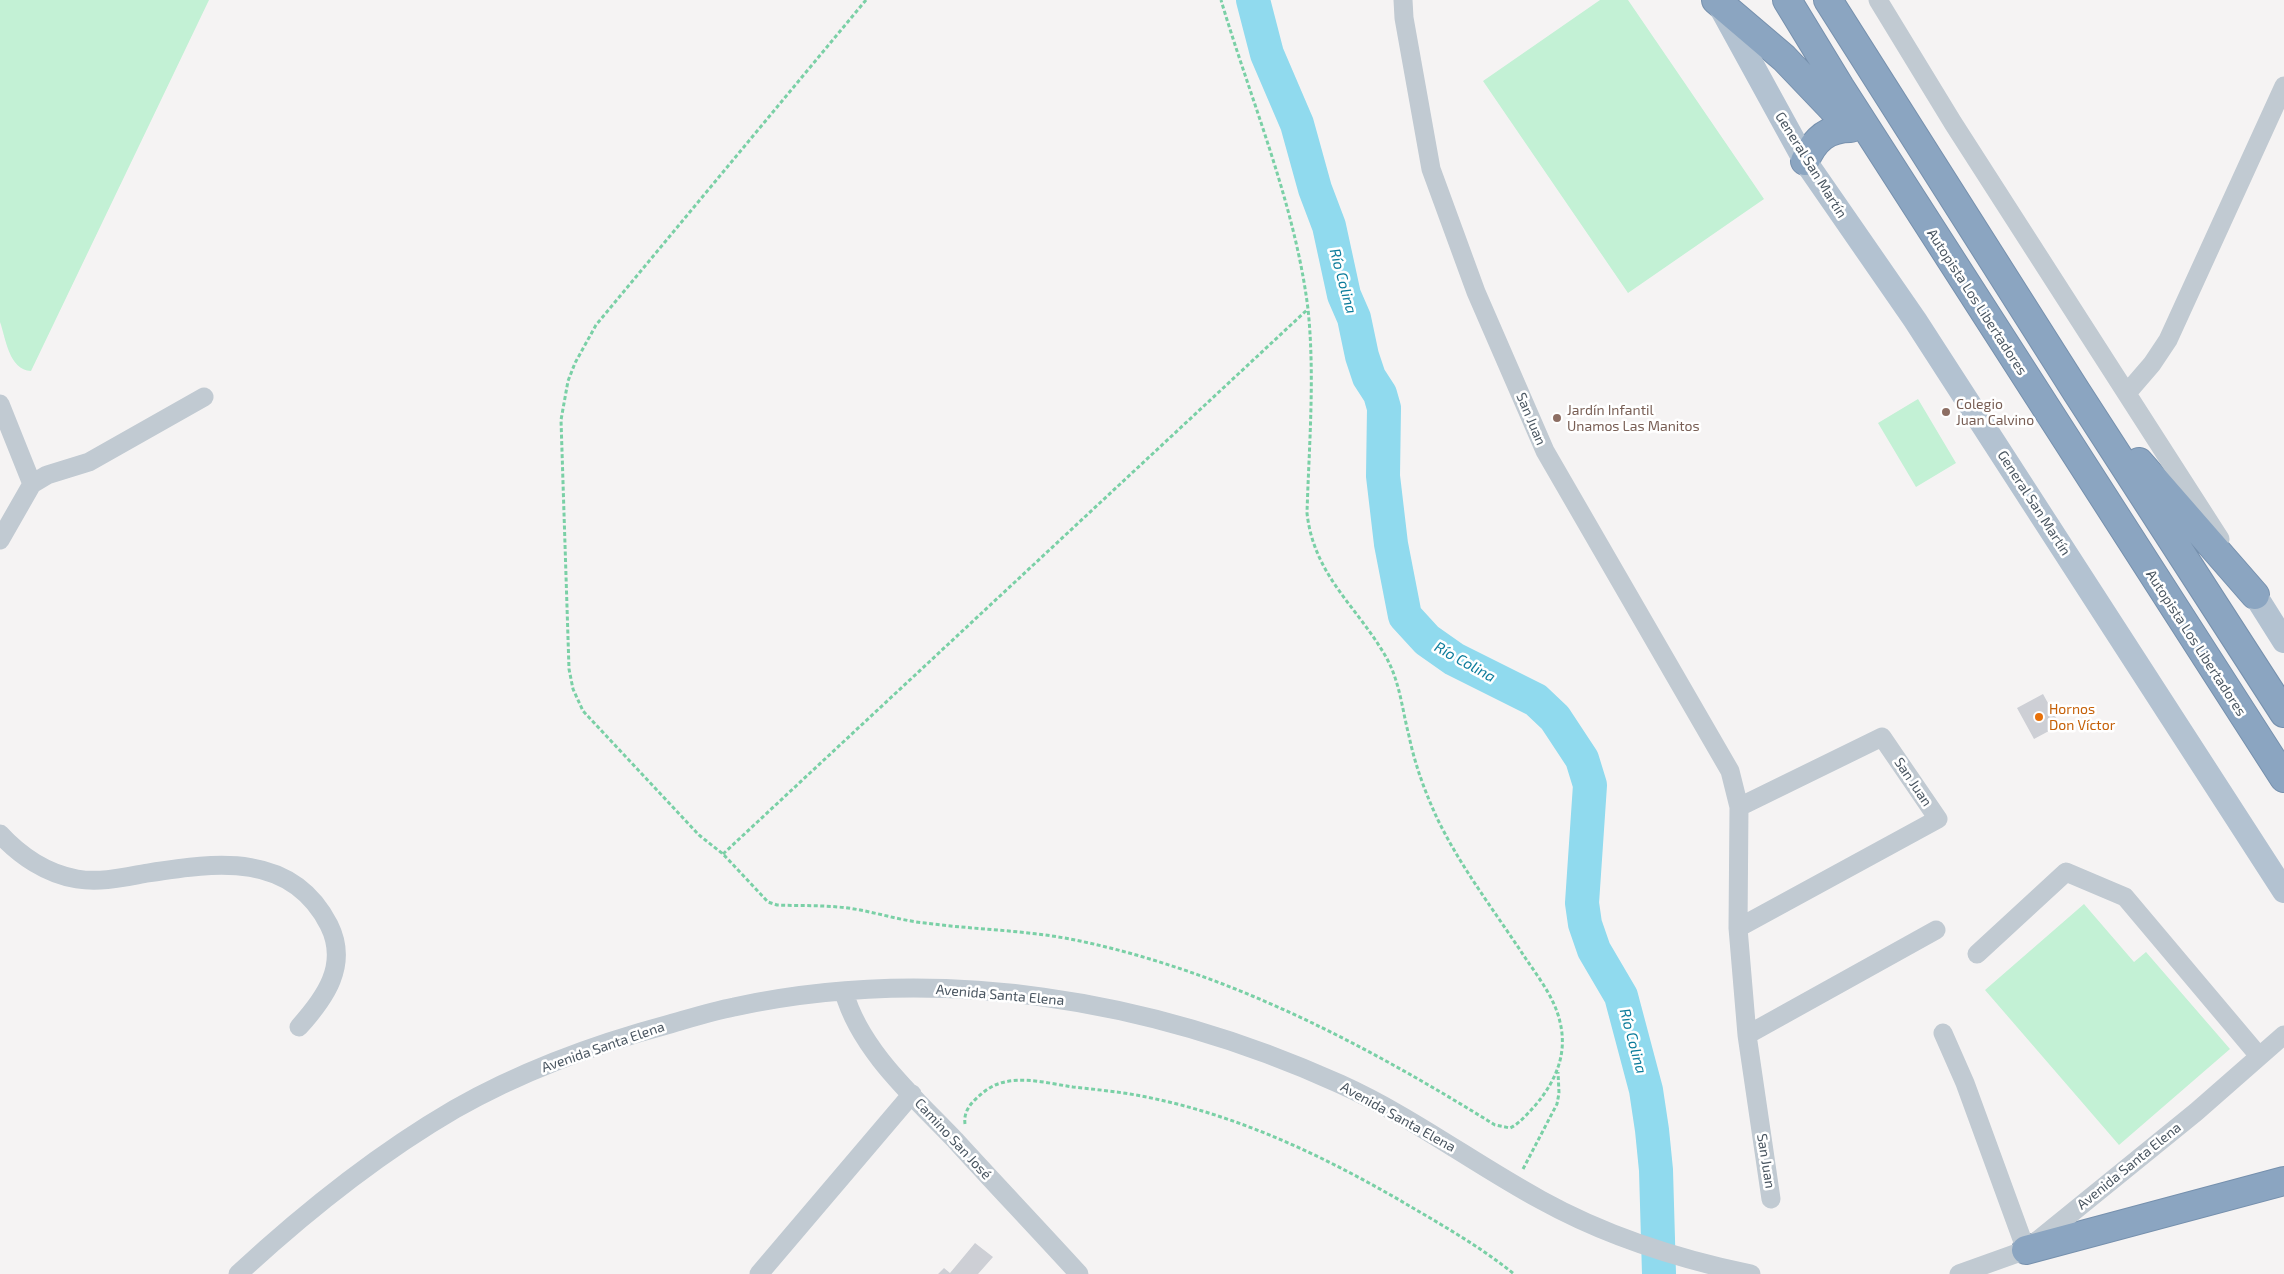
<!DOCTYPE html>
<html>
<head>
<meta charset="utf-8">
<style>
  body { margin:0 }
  canvas { display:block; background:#f5f3f3 }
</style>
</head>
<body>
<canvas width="2284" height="1274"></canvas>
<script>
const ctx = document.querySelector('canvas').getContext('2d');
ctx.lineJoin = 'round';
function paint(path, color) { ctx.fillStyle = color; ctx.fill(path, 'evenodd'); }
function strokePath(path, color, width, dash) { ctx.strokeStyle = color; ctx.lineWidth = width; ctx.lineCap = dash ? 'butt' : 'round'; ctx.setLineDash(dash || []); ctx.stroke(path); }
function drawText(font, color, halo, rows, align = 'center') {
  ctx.font = font + ' "Exo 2",sans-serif'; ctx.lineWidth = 5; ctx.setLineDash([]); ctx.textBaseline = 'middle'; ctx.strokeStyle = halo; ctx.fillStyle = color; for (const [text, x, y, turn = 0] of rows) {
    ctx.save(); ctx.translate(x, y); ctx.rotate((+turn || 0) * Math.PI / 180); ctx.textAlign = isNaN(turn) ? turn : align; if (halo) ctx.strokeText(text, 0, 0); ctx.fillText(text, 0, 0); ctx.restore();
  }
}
paint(new Path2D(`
  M0,0h209l-178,371c-22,-1 -25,-32 -31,-49z
  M1600,0h28l136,199 -136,94 -145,-212z
  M1918,399l38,64 -40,24 -38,-64z
  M2084,904l50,58 12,-10 84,97 -111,96 -134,-155z`), '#c3f1d5');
strokePath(new Path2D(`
  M1253,0l14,54 30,70 18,65 14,37 15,69 10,23 8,38 7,21 11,17 4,14 -1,68 8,68 14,72 22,24 27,19 82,41 19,18 27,41 8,26 -8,118 3,21 9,26 27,46 25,94 6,40 4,40 3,104`), '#90daee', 34);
paint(new Path2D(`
  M2043,694l17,31 -26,14 -17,-31z
  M975,1243l18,14 -15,17h-40l6,-6 6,5z`), '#cdcfd5');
const highway = new Path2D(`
  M1716,0l68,58 63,66
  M1787,0l53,87 444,691
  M1828,0l248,391 208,322
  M1805,161c9,-21 22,-33 46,-33
  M2139,462l116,133
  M2026,1250l258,-69`);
strokePath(highway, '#7690ad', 30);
strokePath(new Path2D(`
  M866,0l-270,325 -21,38 -7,18 -7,39 8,249 4,20 10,22 116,124 24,19 45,48 9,3c20,1 41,0 61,2 29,2 57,13 87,16 52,7 104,7 155,18 150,32 286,104 415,184l15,3c9,-4 16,-13 23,-20 22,-25 35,-53 27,-86 -5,-23 -21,-44 -34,-63 -30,-46 -65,-91 -89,-141 -12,-26 -22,-53 -28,-82 -7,-27 -9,-54 -23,-79 -29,-51 -72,-81 -79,-144 2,-67 8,-137 1,-204 -13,-105 -57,-208 -87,-309
  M723,854l585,-545
  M965,1124c-2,-15 9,-24 20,-33 25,-19 60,-8 88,-4 19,2 38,4 57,7 101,17 195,62 283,114 34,20 69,40 101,66
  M1523,1169l34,-65 2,-11 -1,-21`), '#7ad0a6', 3, [4, 2.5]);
strokePath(new Path2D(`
  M1403,0l1,18 27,151 45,123 69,159 185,320 9,36 -1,121 9,107 24,164
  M1878,0l75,123 267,416
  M2127,393l25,-29 16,-24 116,-254
  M0,404l32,80
  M0,540l32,-56 15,-9 42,-13 115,-65
  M0,834c20,22 47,40 77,45 24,4 48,-2 71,-6 69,-11 144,-21 181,52 20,40 -4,73 -30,102
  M1738,928l200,-109 -56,-82 -143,70
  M1977,954l89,-82 59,25 134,159
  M844,992c16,58 70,105 111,148 41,45 83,89 124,134
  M1943,1033l22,50 61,167
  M1747,1035l189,-105
  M238,1274c67,-62 138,-119 217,-165 67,-38 140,-65 215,-85 21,-6 43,-13 64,-17 204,-44 418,-8 606,77 71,32 133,79 201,116 65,36 137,59 210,74
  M759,1274l153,-180
  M1959,1274l67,-24 170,-138 88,-77`), '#c1cad2', 19);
strokePath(new Path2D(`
  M1721,8l84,153 110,159 369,571
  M2255,595l29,46`), '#b3c2d1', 24);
strokePath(highway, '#8ba5c1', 28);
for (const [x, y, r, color] of [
  [1946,412,5,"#8d6e63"],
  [1557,418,5,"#8d6e63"],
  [2039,717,5,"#e8710a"]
]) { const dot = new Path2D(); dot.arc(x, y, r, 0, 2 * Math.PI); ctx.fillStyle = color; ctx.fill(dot); strokePath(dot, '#fff', 2); }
drawText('14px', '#4a5661', '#fff', [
  ["General San Martín",1811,165,58],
  ["Autopista Los Libertadores",1977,302,57],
  ["San Juan",1531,419,67],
  ["General San Martín",2034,503,57],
  ["Autopista Los Libertadores",2196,643,57],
  ["San Juan",1913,782,56],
  ["Avenida Santa Elena",1000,995,5],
  ["Avenida Santa Elena",603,1047,-19],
  ["Avenida Santa Elena",1398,1117,29],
  ["Camino San José",953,1139,47],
  ["San Juan",1766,1161,81],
  ["Avenida Santa Elena",2129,1166,-39]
]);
drawText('14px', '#785e54', '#fff', [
  ["Colegio",1956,404],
  ["Juan Calvino",1956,420],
  ["Jardín Infantil",1567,410],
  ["Unamos Las Manitos",1567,426]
], 'left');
drawText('14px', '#c56008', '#fff', [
  ["Hornos",2049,709],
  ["Don Víctor",2049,725]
], 'left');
drawText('italic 15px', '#0c7c9b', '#fff', [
  ["Río Colina",1343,281,75],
  ["Río Colina",1465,662,29],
  ["Río Colina",1633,1041,75]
]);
</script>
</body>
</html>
